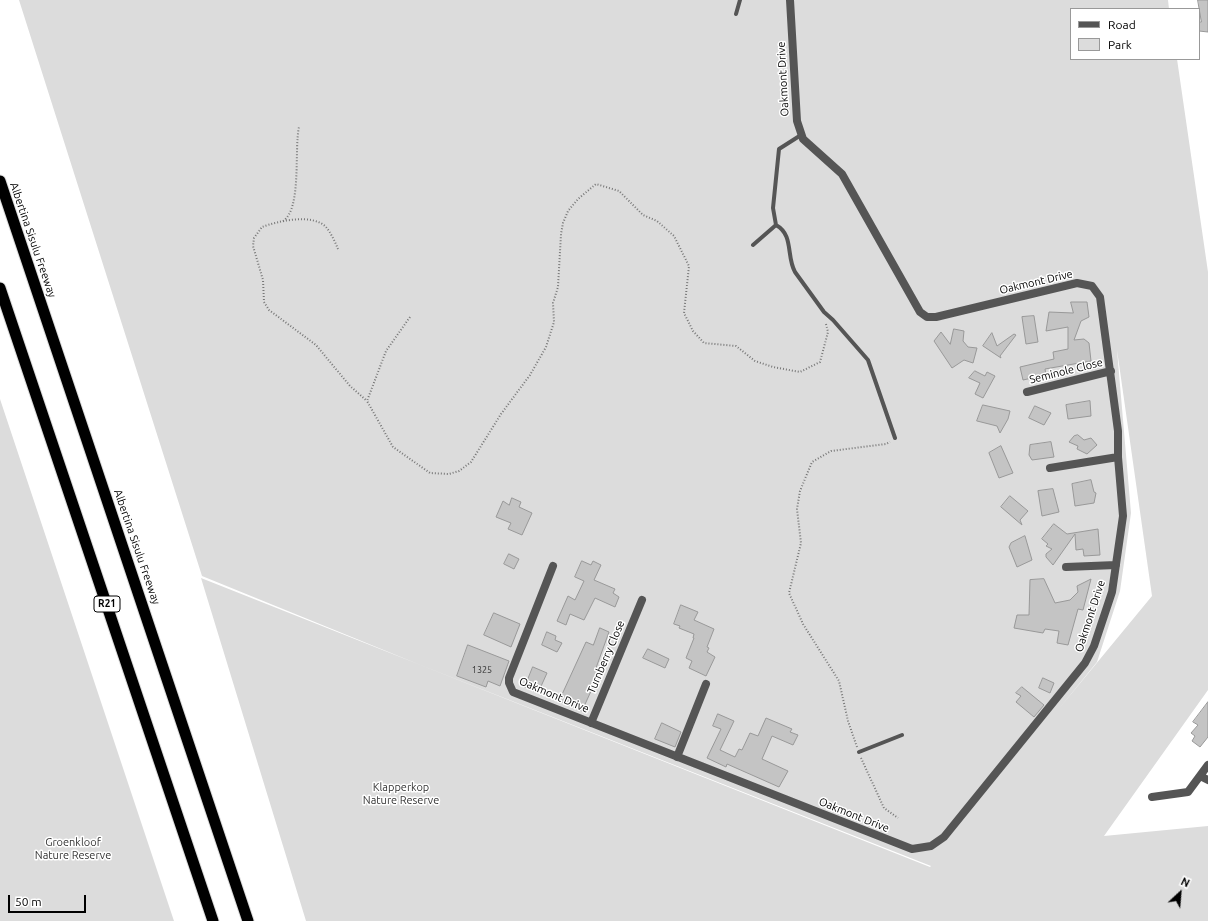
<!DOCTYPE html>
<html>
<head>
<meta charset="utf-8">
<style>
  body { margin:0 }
  #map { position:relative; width:1208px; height:921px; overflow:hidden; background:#fff; font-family:Ubuntu,sans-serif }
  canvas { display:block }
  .legend { position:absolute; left:1070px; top:8px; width:130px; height:52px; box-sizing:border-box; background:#fff; border:1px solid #999; margin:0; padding:5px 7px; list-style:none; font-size:12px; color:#000 }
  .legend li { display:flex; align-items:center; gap:8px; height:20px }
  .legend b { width:20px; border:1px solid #999 }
  .north { position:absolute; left:1160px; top:873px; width:40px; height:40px; -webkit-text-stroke:3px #fff; paint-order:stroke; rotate:26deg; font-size:11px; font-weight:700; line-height:16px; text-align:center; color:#000 }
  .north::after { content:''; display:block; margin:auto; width:14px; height:18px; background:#000; clip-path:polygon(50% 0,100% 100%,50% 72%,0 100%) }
  .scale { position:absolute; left:8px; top:895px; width:78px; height:18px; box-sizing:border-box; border:2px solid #000; border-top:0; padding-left:5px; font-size:12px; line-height:14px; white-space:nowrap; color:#000; -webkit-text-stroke:3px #fff; paint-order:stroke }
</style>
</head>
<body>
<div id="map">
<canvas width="1208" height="921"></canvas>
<ul class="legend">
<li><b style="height:5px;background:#555"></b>Road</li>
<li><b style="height:11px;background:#dcdcdc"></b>Park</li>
</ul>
<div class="north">N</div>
<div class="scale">50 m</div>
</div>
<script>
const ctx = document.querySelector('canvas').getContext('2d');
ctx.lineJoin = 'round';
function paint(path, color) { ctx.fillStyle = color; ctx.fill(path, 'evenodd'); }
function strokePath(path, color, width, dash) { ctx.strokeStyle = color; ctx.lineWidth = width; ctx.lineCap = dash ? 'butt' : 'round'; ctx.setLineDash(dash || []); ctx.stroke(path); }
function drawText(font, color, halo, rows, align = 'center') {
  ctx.font = font + ' Ubuntu,sans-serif'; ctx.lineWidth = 3; ctx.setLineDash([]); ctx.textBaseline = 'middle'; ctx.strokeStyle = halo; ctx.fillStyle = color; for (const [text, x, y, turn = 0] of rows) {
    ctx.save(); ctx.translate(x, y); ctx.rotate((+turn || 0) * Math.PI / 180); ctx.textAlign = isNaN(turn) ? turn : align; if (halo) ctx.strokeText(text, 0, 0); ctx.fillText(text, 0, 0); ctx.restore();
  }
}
paint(new Path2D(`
  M19,0h1149l1,9h-98v50h106l31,213v418l-104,146 104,-10v95h-902l-105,-343 729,289 1,-1 -513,-202 -216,-88zM1117,350l35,246 -94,114 39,-48 23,-71 11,-78z
  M0,399l174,522h-174z`), '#dcdcdc');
const building = new Path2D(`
  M1198,0h10v32l-9,-1v-9h2z
  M1071,302h16l2,15 -8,4 -7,19 10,-1 5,4 2,18 -46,8 1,6 -23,5 -3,-13 34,-8 -1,-7 15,-3v-22l-22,4 3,-19 24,1z
  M1034,316l4,26 -12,2 -4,-27z
  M954,329l10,2 -1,10 5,6 9,1 -4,15 -9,-3 -12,8 -18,-27 7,-9 9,12z
  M992,333l5,13 17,-12 2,1 -16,21 1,2 -18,-12z
  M975,371l10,5 2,-4 8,4 -12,22 -8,-4 5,-11 -11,-5z
  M1090,401l1,15 -23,3 -2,-14z
  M983,405l27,6 -2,8 -8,14 -3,-7 -20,-5z
  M1035,406l16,7 -7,12 -15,-7z
  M1078,435l6,5 7,-2 6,7 -10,9 -10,-5 1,-3 -9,-4 5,-6z
  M1051,442l3,15 -22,3 -3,-5 1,-10z
  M1001,446l12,27 -14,5 -10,-25z
  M1091,480l3,12 2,1 -2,10 -19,3 -3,-22z
  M1053,489l6,23 -17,4 -4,-25z
  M1010,496l18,15 -8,9 2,5 -21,-18z
  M512,498l9,4 -2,5 13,6 -10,22 -14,-6 3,-6 -15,-6 7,-16 6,4z
  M1054,524l13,10 31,-5 2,26 -16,1 -1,-7 -7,1 -1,-16 -22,31 -7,-8v-3l6,-5 -6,-3 2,-2 -6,-5z
  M1025,536l7,24 -15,7 -8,-20 2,-4z
  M509,554l10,5 -5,10 -10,-5z
  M582,561l9,4 2,-4 8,4 -7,15 21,9 -2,4 6,4 -4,10 -20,-9 -11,22 -14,-6 -4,11 -9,-4 11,-25 7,4 9,-19 -9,-4z
  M1044,579l11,24 15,-3 8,-8 -1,-6 14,-7 -8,31 -5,-1 -10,36 -11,-2 2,-12 -14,-2 -2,4 -29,-5 3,-13h12l1,-35z
  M681,605l17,7 -4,8 20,9 -7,18 2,1 -2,4 8,5 -9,19 -17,-8 3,-7 -6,-3 8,-20h-1l1,-4 -15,-6 1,-2 -6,-2z
  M494,613l26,11 -9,23 -27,-12z
  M600,628l9,4 -13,36 6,3 -4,10 -2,-1 -14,31 -23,-10 27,-59 7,3z
  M547,632l9,4 -1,4 7,3 -5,9 -15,-7z
  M468,645l41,16 -9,25 -12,-5 -2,6 -29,-11z
  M648,649l21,10 -4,9 -22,-10z
  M533,667l14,6 -9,20 -13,-6z
  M1043,678l11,5 -4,10 -11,-5z
  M1022,687l22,18 -10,12 -18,-15 5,-6 -5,-3z
  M1208,702v35l-8,10 -8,-6 3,-5 -4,-3 7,-8 -5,-3z
  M718,714l16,7 -14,29 15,7 4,-8 3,1 8,-17 8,3 8,-18 26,11 -2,3 8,3 -5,10 -21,-9 -10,23 26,12 -9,16 -52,-23 -1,3 -19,-9 14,-29 -8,-3z
  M662,723l19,9 -6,15 -20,-8z`);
paint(building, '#c4c4c4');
strokePath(building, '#999', 1);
const trunk = new Path2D(`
  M0,181l248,740
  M0,288l213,633`);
strokePath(trunk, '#dbdbdb', 13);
strokePath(new Path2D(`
  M283,221c19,-12 11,-72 16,-94
  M338,249c-3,-7 -7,-16 -12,-22 -14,-14 -48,-6 -64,0l-8,11 -1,8 10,34 1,22 5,8 47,35 34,41 17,15
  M410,317l-24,34 -19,50 26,46 37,26 19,1 10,-3 12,-9 30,-48 29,-39 16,-28 8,-25 -1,-19 5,-16 3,-53 2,-11 5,-12 10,-12 18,-15 23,7 24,24 14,6 17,15 15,30 -5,47 9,18 11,12 32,3 19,15 18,6 27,5 20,-10 8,-30 -2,-8
  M857,747l-9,-26 -9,-40 -36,-57 -14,-31 12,-50 -4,-34 3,-18 12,-29 19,-11 55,-7 4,-2
  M861,758l23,50 14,10`), '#777', 2, [1, 2]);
strokePath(new Path2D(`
  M736,14l4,-14
  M776,225c18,10 10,31 19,47l29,40 9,8 35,40 27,78
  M753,245l23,-20 -3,-17 6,-59 22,-14
  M859,752l43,-17`), '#555', 4);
strokePath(new Path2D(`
  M1027,392l84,-21
  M1050,468l68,-11
  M553,566l-44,112v5l4,9 399,157 19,-3 13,-9 141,-174 9,-17 18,-54 11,-76 -5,-59v-26l-18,-134 -8,-11 -15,-3 -141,34h-9l-7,-5 -78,-138 -39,-35 -6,-18 -7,-121
  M1066,567l50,-2
  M591,723l51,-123
  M677,757l29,-73
  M1200,776l8,4
  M1152,797l36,-5 20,-27`), '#555', 8);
strokePath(trunk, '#000', 11);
drawText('9px', '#313131', null, [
  ["1325",482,670]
]);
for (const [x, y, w] of [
  [107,604,26]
]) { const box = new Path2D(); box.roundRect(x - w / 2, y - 8, w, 16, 3); ctx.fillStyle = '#fff'; ctx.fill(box); strokePath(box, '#000', 1); }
drawText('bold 10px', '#000', null, [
  ["R21",107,604]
]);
drawText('11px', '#000', '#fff', [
  ["Oakmont Drive",783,79,-93],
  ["Albertina Sisulu Freeway",33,240,71],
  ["Oakmont Drive",1036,282,-13],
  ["Seminole Close",1066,371,-14],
  ["Albertina Sisulu Freeway",137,547,71],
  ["Oakmont Drive",1090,616,-72],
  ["Turnberry Close",606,657,-67],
  ["Oakmont Drive",554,695,23],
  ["Oakmont Drive",854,815,22]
]);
drawText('11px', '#333', '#fff', [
  ["Klapperkop",401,787],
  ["Nature Reserve",401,800],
  ["Groenkloof",73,842],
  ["Nature Reserve",73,855]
]);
</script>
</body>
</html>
